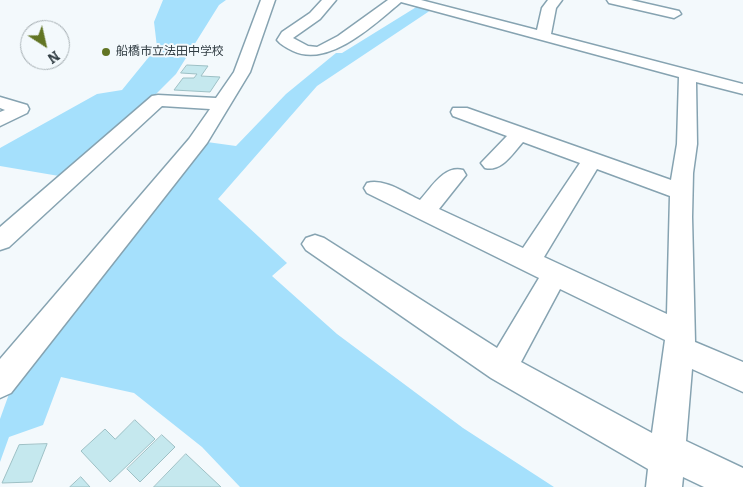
<!DOCTYPE html>
<html>
<head>
<meta charset="utf-8">
<style>
  body { margin:0 }
  #map { position:relative; width:743px; height:487px; overflow:hidden; background:#f3f9fc; font-family:Bitter,serif }
  canvas { display:block }
  .north { position:absolute; left:20px; top:20px; width:50px; height:50px; box-sizing:border-box; background:#f3f9fc; border:1px solid #a5aeb2; border-radius:50%; rotate:145deg; font-size:14px; font-weight:700; line-height:20px; text-align:center; color:#313d43 }
  .north::after { content:''; display:block; margin:auto; width:18px; height:22px; background:#627524; clip-path:polygon(50% 0,100% 100%,50% 72%,0 100%) }
</style>
</head>
<body>
<div id="map">
<canvas width="743" height="487"></canvas>
<div class="north">N</div>
</div>
<script>
const ctx = document.querySelector('canvas').getContext('2d');
ctx.lineJoin = 'round';
function paint(path, color) { ctx.fillStyle = color; ctx.fill(path, 'evenodd'); }
function strokePath(path, color, width, dash) { ctx.strokeStyle = color; ctx.lineWidth = width; ctx.lineCap = dash ? 'butt' : 'round'; ctx.setLineDash(dash || []); ctx.stroke(path); }
function drawText(font, color, halo, rows, align = 'center') {
  ctx.font = font + ' Bitter,"Noto Sans JP",serif'; ctx.lineWidth = 4; ctx.setLineDash([]); ctx.textBaseline = 'middle'; ctx.strokeStyle = halo; ctx.fillStyle = color; for (const [text, x, y, turn = 0] of rows) {
    ctx.save(); ctx.translate(x, y); ctx.rotate((+turn || 0) * Math.PI / 180); ctx.textAlign = isNaN(turn) ? turn : align; if (halo) ctx.strokeText(text, 0, 0); ctx.fillText(text, 0, 0); ctx.restore();
  }
}
paint(new Path2D(`
  M163,0h63l-7,5 -43,69 -24,24 -93,78 -59,-10v-18l97,-54 25,-4 35,-43 -3,-25z
  M418,6l13,4 -114,76 -99,113 69,64 -15,13 65,58 126,94 91,59h-314l-38,-40 -68,-54 -73,-16 -18,48 -34,12 -9,25v-43l14,-39 193,-238 29,4 50,-52 50,-41h6z`), '#a5e0fc');
const building = new Path2D(`
  M187,65l21,1 -7,10 19,1 -10,15 -36,-2 9,-12h11l3,-4 -16,-1z
  M135,420l20,19 -45,43 -29,-31 24,-22 10,10z
  M162,435l13,12 -35,35 -13,-13z
  M47,444l-15,38 -30,1 17,-38z
  M186,454l35,33h-67z
  M81,477l9,10h-20z`);
paint(building, '#c5e8ee');
strokePath(building, '#9dc0c5', 1);
const minor = new Path2D(`
  M261,0h14l-25,72 -43,71 -196,250 -11,5v-39l189,-220 21,-30 -48,-3 -153,141 -9,3v-23l152,-131 6,-1 58,3 18,-26z
  M322,0h14l-16,19 -27,19 15,8 9,1 21,-11 50,-36h33l116,30 5,-22 6,-8h14l-6,8 -5,26 192,50v10l-47,-12 1,62 -4,29 -1,44 3,125 48,20v30l-51,-23 -6,72 57,27v19h-39l-21,-10 -1,10h-36l2,-18 -157,-91 -185,-128 -4,-6 4,-6 9,-3 9,3 173,110 42,-70 -172,-85 -3,-5 3,-5c17,-5 38,10 53,17 12,-13 24,-35 43,-30l3,5 -27,34 84,39 57,-85 -57,-21c-11,12 -21,30 -38,26l-4,-5 26,-27 -54,-20 -2,-4 2,-4h14l204,72 6,-36 2,-67 -278,-75c-26,22 -72,66 -108,49 -6,-3 -12,-6 -16,-11l5,-8 28,-19zM597,169l73,27 -3,118 -123,-57zM560,289l105,51 -13,93 -131,-71z
  M607,0h24l48,11 2,3 -7,4 -65,-15z
  M0,97l27,8 2,4 -2,4 -27,13v-14l5,-2 -5,-2z`);
strokePath(minor, '#86a3b1', 3);
paint(minor, '#fff');
for (const [x, y, r, color] of [
  [106,52,5,"#627524"]
]) { const dot = new Path2D(); dot.arc(x, y, r, 0, 2 * Math.PI); ctx.fillStyle = color; ctx.fill(dot); strokePath(dot, '#f3f9fc', 2); }
drawText('12px', '#313d43', '#f3f9fc', [
  ["船橋市立法田中学校",116,52]
], 'left');
</script>
</body>
</html>
